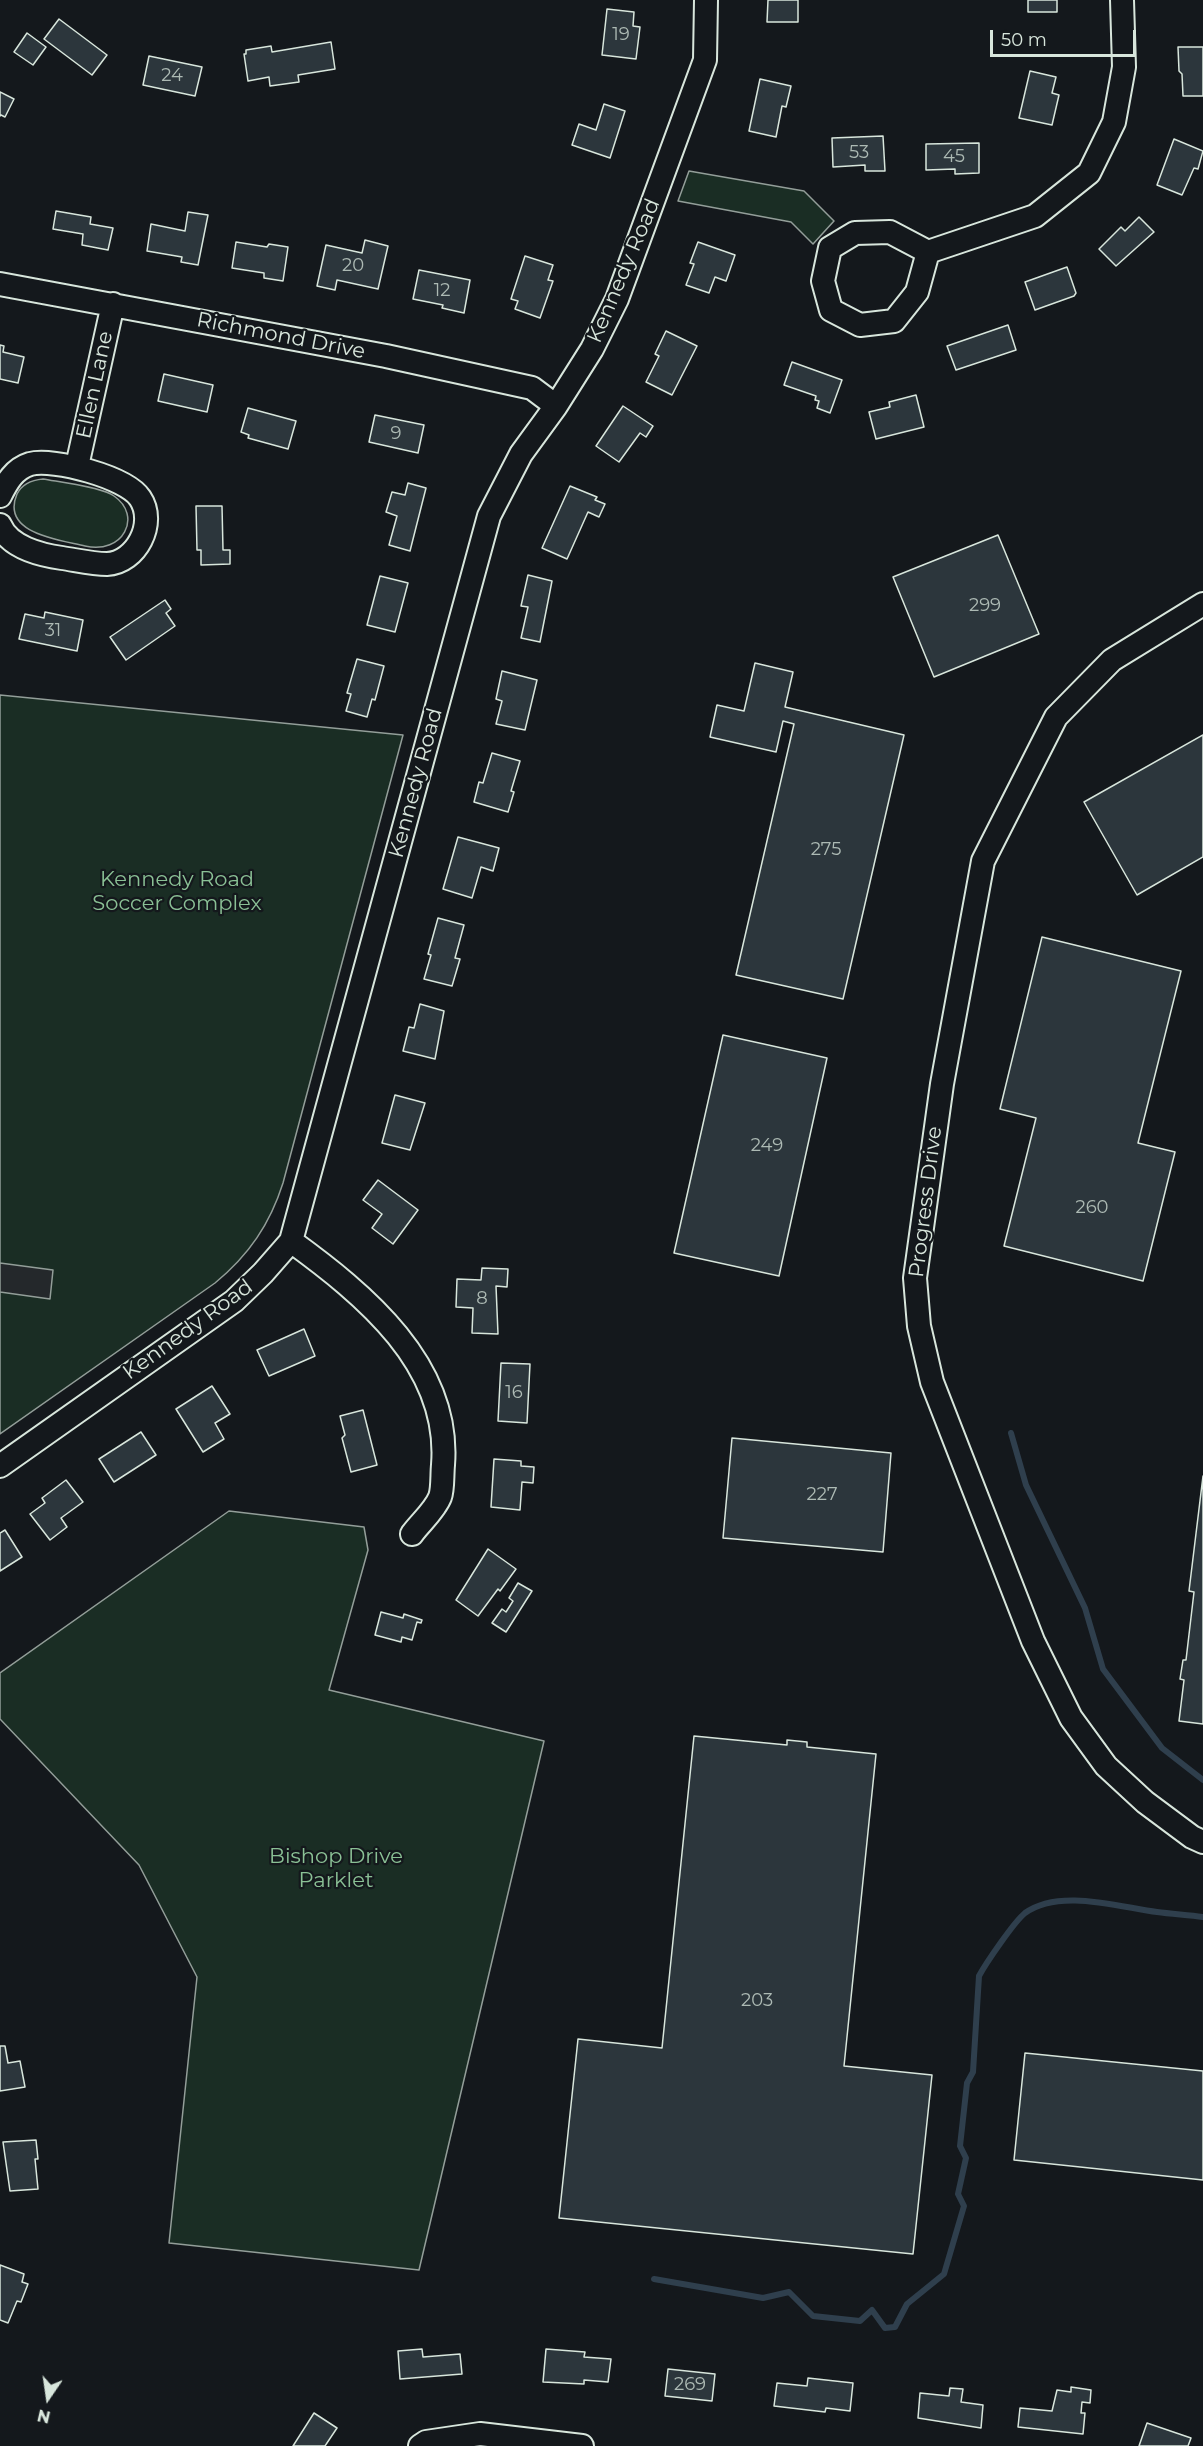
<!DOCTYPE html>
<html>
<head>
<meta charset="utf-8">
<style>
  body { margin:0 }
  #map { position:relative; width:1203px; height:2446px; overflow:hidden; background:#14181c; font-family:Montserrat,sans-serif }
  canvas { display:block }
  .north { position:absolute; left:18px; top:2368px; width:60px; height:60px; -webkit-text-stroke:4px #14181c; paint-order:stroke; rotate:193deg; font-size:16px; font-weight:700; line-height:24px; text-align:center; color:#d8e6dc }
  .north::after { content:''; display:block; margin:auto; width:21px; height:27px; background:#d8e6dc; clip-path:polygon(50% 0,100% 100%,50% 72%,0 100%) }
  .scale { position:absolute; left:990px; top:30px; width:146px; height:27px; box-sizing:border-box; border:3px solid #d8e6dc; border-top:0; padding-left:8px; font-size:18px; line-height:21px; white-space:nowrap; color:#d8e6dc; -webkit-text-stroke:4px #14181c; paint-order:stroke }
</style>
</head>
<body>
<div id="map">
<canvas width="1203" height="2446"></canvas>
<div class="north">N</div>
<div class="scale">50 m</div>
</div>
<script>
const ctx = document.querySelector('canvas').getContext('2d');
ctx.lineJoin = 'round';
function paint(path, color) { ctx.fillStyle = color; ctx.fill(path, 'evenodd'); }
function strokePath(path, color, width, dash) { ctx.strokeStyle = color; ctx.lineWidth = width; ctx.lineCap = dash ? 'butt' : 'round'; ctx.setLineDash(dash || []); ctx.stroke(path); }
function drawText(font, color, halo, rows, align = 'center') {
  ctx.font = font + ' Montserrat,sans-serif'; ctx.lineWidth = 4.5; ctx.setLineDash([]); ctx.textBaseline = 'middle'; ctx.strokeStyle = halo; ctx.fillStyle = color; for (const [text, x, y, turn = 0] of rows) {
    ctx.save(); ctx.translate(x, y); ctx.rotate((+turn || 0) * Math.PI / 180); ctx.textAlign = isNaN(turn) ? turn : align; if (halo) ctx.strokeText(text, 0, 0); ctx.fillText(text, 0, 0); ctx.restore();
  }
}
const green = new Path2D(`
  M689,171l115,20 30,30 -21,23 -22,-22 -113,-21z
  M43,479c16,3 59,8 71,17 29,20 9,59 -29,50 -24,-6 -85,-12 -68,-52 5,-10 15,-14 26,-15z
  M0,695l403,40 -120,448c-13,41 -34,72 -68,100l-215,151z
  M229,1511l135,16 4,23 -39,140 215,51 -125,529 -250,-27 28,-266 -58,-112 -139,-146v-46z`);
paint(green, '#1a2d24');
strokePath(green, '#939e99', 1.5);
const parking = new Path2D(`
  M0,1263l53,7 -3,29 -50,-7z`);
paint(parking, '#24282b');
strokePath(parking, '#939e99', 1.5);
strokePath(new Path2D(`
  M1011,1433l15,52 59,123 18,61 59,79 41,32
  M654,2279l109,19 26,-6 24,24 47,5 12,-11 13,18 10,-1 12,-23 37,-30 20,-68 -6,-12 8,-36 -6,-12 7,-63 6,-11 6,-96c7,-13 35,-54 46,-63 34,-25 94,-6 132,-1 15,2 31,3 46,5`), '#2f3f4d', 6);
const building = new Path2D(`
  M768,0h30v22h-31z
  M1028,0h29v12h-29z
  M607,9l27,3 -1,14 7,1 -4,32 -34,-4z
  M59,19l48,36 -15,20 -48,-36z
  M27,33l19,14 -13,18 -19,-13z
  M331,42l4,27 -37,6 1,7 -29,4 -1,-9 -21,4 -4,-27h2v-4l25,-4 1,6z
  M1178,47h25v49h-20l-1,-22 -3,-3z
  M149,56l53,11 -7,29 -52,-11z
  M1030,71l26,6 -4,16 7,2 -7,30 -33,-7z
  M760,79l31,7 -5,21 -4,-1 -6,31 -27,-6z
  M0,92l14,7 -9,18 -4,-2 -1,1z
  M604,104l21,7 -15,47 -38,-13 7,-21 17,6z
  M883,136l2,35h-20v-6l-32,2 -1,-29z
  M1174,139l29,12 -5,18 -4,-1 -12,27 -25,-10z
  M979,143v30l-24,1v-5l-29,1v-26z
  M56,211l35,6 -1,7 23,4 -5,22 -26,-5 1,-11 -30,-5z
  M188,212l20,3 -10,50 -17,-3 1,-5 -35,-6 4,-27 34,7z
  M1139,217l15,15 -38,34 -17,-17 22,-22 4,4z
  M365,240l23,6 -10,43 -41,-9 -2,10 -18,-4 9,-41 36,8z
  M236,242l31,5 2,-3 19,3 -5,34 -19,-3v-5l-32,-5z
  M698,242l37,13 -9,26 -11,-4 -6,16 -23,-8 8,-21 -4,-1z
  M525,256l28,9 -5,15 5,1 -13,37 -25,-9 3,-8 -7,-2z
  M1067,267l9,26 -2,3 -39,14 -10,-28z
  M419,270l51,10 -6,33 -22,-5 1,-3 -30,-6z
  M1008,325l8,25 -60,20 -9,-24z
  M666,331l31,15 -25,49 -26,-13 13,-26 -4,-2z
  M0,345l4,1 -1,6 21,5 -6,26 -18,-4z
  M792,362l50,18 -12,33 -13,-5 2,-7 -4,-1 1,-4 -32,-11z
  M164,374l49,11 -6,27 -49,-11z
  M916,395l8,32 -48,12 -7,-27 21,-5 -1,-5z
  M623,406l30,20 -7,11 -6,-4 -21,29 -23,-16z
  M248,408l48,13 -8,28 -40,-11 1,-3 -8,-3z
  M375,415l49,10 -6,28 -49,-11z
  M408,483l18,5 -16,63 -21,-6 8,-29 -11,-4 6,-20 13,3z
  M570,486l27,11 -2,3 10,4 -6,13 -11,-5 -21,47 -25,-11z
  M196,506h26l1,44h7v14l-29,1v-15h-4z
  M998,535l41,99 -105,43 -41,-100z
  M528,575l24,6 -12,61 -19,-4 7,-31 -7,-1z
  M380,576l28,7 -13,49 -28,-7z
  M165,600l6,9 -5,4 9,13 -49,34 -16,-23z
  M45,612l38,8 -6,31 -58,-12 6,-25 19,4z
  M357,659l27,7 -9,34 -3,-1 -5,18 -21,-6 5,-17 -4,-1z
  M755,663l38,9 -8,35 119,28 -61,264 -107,-24 58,-251 -11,-3 -7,31 -66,-15 7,-32 27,6z
  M502,671l35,9 -12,50 -29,-6 6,-23 -6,-2z
  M1203,735v122l-66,38 -53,-93z
  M492,753l28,8 -9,30 3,1 -6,20 -34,-10 5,-20 4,1z
  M458,837l41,11 -6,23 -12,-4 -9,31 -29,-9z
  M438,918l26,7 -9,33 5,1 -8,27 -28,-7 7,-24 -3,-1z
  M1042,937l139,34 -43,172 37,9 -32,129 -139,-35 32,-128 -36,-9z
  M420,1004l24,7 -9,48 -32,-8 6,-24 5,1z
  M723,1035l104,23 -48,218 -105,-23z
  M395,1095l30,8 -15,47 -28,-7z
  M378,1180l40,30 -25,34 -21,-16 10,-14 -19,-14z
  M482,1268l26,1 -1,18 -11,-1 2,48 -26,-1 1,-25 -17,-1 1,-28 24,1z
  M304,1329l11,27 -46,20 -12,-26z
  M501,1363l29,1 -3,59 -29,-2z
  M212,1386l18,28 -15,9 9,16 -21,13 -27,-43z
  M363,1410l14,55 -26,7 -9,-34 3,-3 -5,-19z
  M141,1432l15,23 -42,27 -15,-23z
  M732,1438l159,15 -8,99 -160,-14z
  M494,1459l27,2v5l13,1 -1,16 -11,-1 -2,28 -29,-3z
  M1203,1476v248l-24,-3 5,-41 -4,-1 3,-19h3l8,-68 -5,-1z
  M66,1480l17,22 -22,16 6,9 -17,13 -20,-26 15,-11 -3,-5z
  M5,1530l17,27 -22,14v-38z
  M488,1549l28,20 -16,22 -2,-2 -20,27 -22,-16z
  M518,1583l14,8 -26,41 -14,-9 10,-14 4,3 7,-11 -4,-3z
  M381,1612l22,6 1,-4 18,6 -1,3 -4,-1 -5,18 -10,-3 -1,5 -26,-7z
  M694,1736l93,9v-5l20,2v5l69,7 -32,312 88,9 -19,179 -354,-36 19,-179 84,9z
  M0,2046h5l3,17 12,-2 5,26 -25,4z
  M1025,2053l178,18v109l-189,-20z
  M36,2140l2,19h-3l3,30 -28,2 -7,-49z
  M0,2265l24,9 -2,8 6,2 -7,18 -4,-1 -9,22 -8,-3z
  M422,2349l1,8 37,-3 2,20 -62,5 -2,-28z
  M546,2349l39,3 -1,5 27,2 -3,23 -24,-2v4l-41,-2z
  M668,2369l47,5 -3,27 -47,-5z
  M808,2378l45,5 -3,28 -24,-3 -1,4 -51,-6 3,-23 30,3z
  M1071,2387l20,3 -1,13 -8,-1 -1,11h4l-2,21 -65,-7 2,-19 32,3 5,-21 14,2z
  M950,2388l13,1 -2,13 22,3 -2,23 -63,-10 2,-25 29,3z
  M314,2413l23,15 -12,18h-32z
  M1147,2423l44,15 -3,8h-49z`);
paint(building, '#2c363c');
strokePath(building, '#d8e6dc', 1.5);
const minor = new Path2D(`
  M928,252l-11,40 -23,29 -34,4 -29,-15 -8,-29 7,-33 25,-15 35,-1 38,20 107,-36 54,-43 25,-51 10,-55 -2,-67
  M0,284l386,72 146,32 24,18
  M77,466l36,-162
  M0,496c7,-14 14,-27 30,-32 24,-6 96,13 110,34 17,25 -4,65 -33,66 -15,0 -31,-4 -45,-6 -22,-3 -53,-11 -62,-33
  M1203,604l-91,56 -56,57 -73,144 -41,223 -27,194 4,48 13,56 101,259 38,77 35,48 39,36 47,35 11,5
  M291,1241c73,53 160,124 152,224 -1,10 0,24 -3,32 -5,13 -20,26 -28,37
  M0,1466l234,-165 29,-28 28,-32 198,-725 32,-62 35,-48 36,-57 25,-50 88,-239 1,-60
  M420,2446l6,-4 54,-8 102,12`);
strokePath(minor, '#d8e6dc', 26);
strokePath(minor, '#14181c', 22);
drawText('18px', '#adbab4', null, [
  ["19",621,35],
  ["24",172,76],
  ["53",859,153],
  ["45",954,157],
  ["20",353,266],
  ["12",442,291],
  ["9",396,434],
  ["299",985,606],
  ["31",53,631],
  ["275",826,850],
  ["249",767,1146],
  ["260",1092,1208],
  ["8",482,1299],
  ["16",514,1393],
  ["227",822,1495],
  ["203",757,2001],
  ["269",690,2385]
]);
drawText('21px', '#d8e6dc', '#14181c', [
  ["Kennedy Road",624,271,-67],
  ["Richmond Drive",281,336,11],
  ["Ellen Lane",95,385,-78],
  ["Kennedy Road",416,783,-75],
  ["Progress Drive",926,1202,-83],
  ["Kennedy Road",188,1330,-36]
]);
drawText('21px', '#8ac095', '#14181c', [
  ["Kennedy Road",177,880],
  ["Soccer Complex",177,904],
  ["Bishop Drive",336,1857],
  ["Parklet",336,1881]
]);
</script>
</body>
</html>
